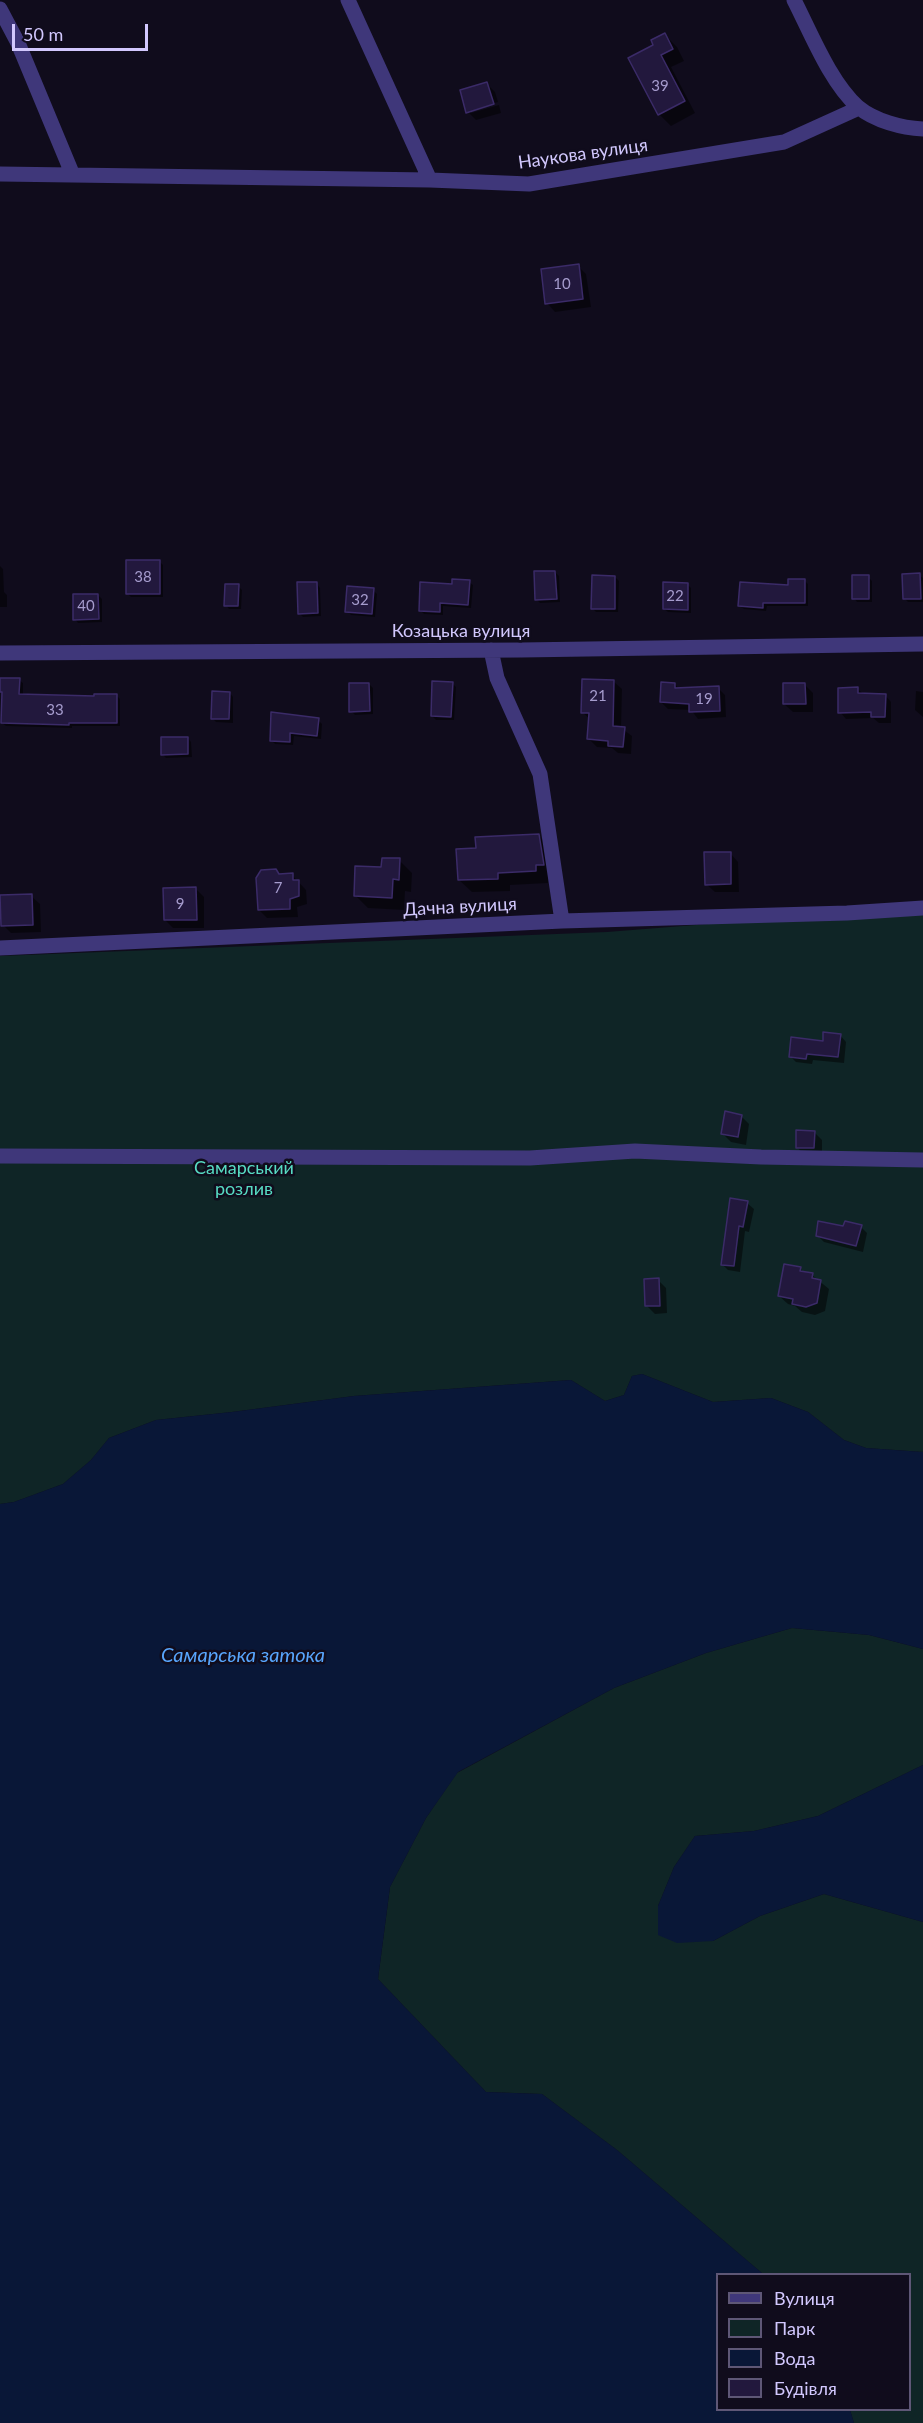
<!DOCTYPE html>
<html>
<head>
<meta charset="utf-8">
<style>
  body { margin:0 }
  #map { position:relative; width:923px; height:2423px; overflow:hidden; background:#100c1c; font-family:Lato,sans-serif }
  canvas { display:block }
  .legend { position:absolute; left:716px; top:2273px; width:195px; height:138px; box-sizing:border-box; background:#100c1c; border:2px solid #5e5776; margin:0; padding:8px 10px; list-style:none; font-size:18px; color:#d2c8fe }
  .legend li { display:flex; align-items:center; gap:12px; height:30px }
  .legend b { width:30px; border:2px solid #5e5776 }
  .scale { position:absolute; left:12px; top:24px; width:136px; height:27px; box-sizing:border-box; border:3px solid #d2c8fe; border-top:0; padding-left:8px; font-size:18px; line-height:21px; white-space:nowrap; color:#d2c8fe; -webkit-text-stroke:4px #100c1c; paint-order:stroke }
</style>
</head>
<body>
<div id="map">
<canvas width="923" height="2423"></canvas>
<ul class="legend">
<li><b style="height:8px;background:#3f377a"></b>Вулиця</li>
<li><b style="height:16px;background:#0f2526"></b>Парк</li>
<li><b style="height:16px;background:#091737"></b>Вода</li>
<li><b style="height:16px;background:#22183d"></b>Будівля</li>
</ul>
<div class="scale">50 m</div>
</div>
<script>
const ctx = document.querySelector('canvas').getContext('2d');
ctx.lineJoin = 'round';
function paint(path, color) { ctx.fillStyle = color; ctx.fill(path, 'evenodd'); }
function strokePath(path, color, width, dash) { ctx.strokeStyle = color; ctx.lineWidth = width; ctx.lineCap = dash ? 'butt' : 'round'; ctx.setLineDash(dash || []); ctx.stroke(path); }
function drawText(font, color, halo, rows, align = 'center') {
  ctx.font = font + ' Lato,sans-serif'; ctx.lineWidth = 5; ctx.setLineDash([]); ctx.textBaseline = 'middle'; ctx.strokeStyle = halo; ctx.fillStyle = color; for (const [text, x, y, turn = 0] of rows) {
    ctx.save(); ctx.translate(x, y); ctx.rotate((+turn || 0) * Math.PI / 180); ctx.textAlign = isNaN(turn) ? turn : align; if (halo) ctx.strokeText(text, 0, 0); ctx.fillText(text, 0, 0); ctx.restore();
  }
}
paint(new Path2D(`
  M923,912v540l-57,-4 -22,-8 -36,-28 -37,-14 -58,4 -71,-28 -10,2 -8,19 -19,6 -34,-21 -217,16 -122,16 -76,8 -47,18 -18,22 -28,24 -49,18 -14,2v-548l607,-24 240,-19z
  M792,1628l77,7 54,14v116l-105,51 -64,15 -59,5 -21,31 -16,39v28l55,7 47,-25 64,-22 99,28v501h-69l-4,-13h60v-136h-147l-146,-124 -75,-56 -56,-2 -108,-113 12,-92 36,-69 31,-45 157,-85 92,-35z`), '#0f2526');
paint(new Path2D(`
  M642,1374l71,28 58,-4 37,14 36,28 22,8 57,4v197l-54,-14 -77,-7 -86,25 -92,35 -156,84 -32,46 -36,69 -12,92 108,113 56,2 75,56 146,124h-45v136h132l4,13h-854v-919l14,-2 49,-18 28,-24 18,-22 47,-18 76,-8 122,-16 217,-16 34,21 19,-6 8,-19z
  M923,1765v157l-99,-28 -64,22 -47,25 -36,2 -19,-8v-29l16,-39 21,-31 59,-5 64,-15z`), '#091737');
paint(new Path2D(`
  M665,35l12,12 7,14 -13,6 24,46 -24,13 -12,-12 -29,-55 25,-14z
  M487,84l8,8 3,10 -27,8v3l28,-8 2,8 -25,7 -8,-8z
  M578,266l8,8 5,33 -36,5 -8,-9z
  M159,561l4,4v32h-32l-3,-3z
  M0,566l3,3 1,23 3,3v12h-7z
  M555,572l4,4 1,26 -20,1 -4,-4z
  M919,575l4,3v24h-15l-4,-4z
  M615,577l4,4 -1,31h-22l-4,-4z
  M868,577l4,4v21h-15l-3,-4z
  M805,581l3,3v22h-41l-1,5 -22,-2 -4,-3z
  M469,582l4,3 -2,23 -28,-2v9l-19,-1 -4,-4 34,-25z
  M317,584l3,4 1,28 -18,1 -4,-4z
  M687,584l4,4v25l-23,-1 -4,-3z
  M238,586l4,4 -1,19h-12l-3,-4z
  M373,590l4,4 -2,23 -24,-2 -4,-4z
  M98,595l4,4v23l-24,1 -3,-4z
  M19,680l4,3v13l72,1 21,-2 4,4v27h-48v2l-66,-2 -4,-3 2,-29 -3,-2z
  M613,681l9,8 -1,39 11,8 -1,18 -13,-1 -6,-5 -15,-1 -9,-9 2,-19 -7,-6z
  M452,683l4,4 -2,33h-18l-4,-4z
  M369,684l4,4v26l-18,1 -4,-4z
  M675,684l5,6 38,-2 7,7 1,22 -28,2 -7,-9 -23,-1 -7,-7z
  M805,685l8,8v19h-20l-9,-8z
  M857,688l7,7h21l6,7v21h-12l-6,-5 -27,1 -6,-7z
  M916,691l7,1v25l-8,-7z
  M230,693l3,4v26l-17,-1 -4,-4z
  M318,720l4,4 -1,15 -27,-3 -1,9 -18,-1 -4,-4z
  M188,738l3,4 1,15 -26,1 -4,-4z
  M539,836l12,12 4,29h-7v6l-38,2v6l-38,1 -13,-12 18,-30z
  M730,853l8,9 1,30h-24l-9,-8z
  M399,860l13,13 -1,19 -6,-1 -1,19 -36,-2 -13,-13 28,-27z
  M280,875h12l14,15 1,14 -10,3 1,10 -31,1 -8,-8z
  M196,889l8,8v31h-31l-8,-8z
  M31,896l9,8 1,28 -30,1 -8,-8z
  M840,1035l6,7 -2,21 -31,-3 -1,4 -16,-2 -6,-6z
  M741,1116l8,8 -3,21 -15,-3 -8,-8z
  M814,1132l8,8v16h-17l-8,-9z
  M747,1203l7,6 -5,23 -4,-1 -5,41 -12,-2 -6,-6z
  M861,1227l6,6 -4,19 -39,-10 -7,-7 27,-7z
  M800,1268l5,6 7,1 17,14 -4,22 -10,4 -13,-3 -7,-6 -7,-2 -9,-8z
  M658,1280l8,8 1,25 -12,1 -9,-9z`), '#0007');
const building = new Path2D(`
  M665,33l8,16 -12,6 24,46 -27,14 -30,-57 25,-13 -2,-5z
  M487,82l7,22 -28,9 -6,-23z
  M579,264l4,35 -38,5 -4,-35z
  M126,560h34v34h-34z
  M534,571h21l2,28 -22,1z
  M920,573l1,26h-18l-1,-25z
  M592,575l23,1v33h-24z
  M852,575h17v24h-17z
  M452,579l18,1 -2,25 -28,-2v9l-21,-1 1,-29 32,2z
  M788,579h17v24h-42v5l-25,-2 2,-24 48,3z
  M297,582h20l1,31 -20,1z
  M663,582l25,1v27l-25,-1z
  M225,584h14l-1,22h-14z
  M347,586l27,2 -2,26 -27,-2z
  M73,594h25l1,25 -26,1z
  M0,678h20l-1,16 75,2v-2h23v29h-48v2l-68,-2 1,-31h-2z
  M582,679l32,1 -1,46 12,1 -2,20 -15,-1v-5l-21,-2 2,-26h-8z
  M432,681l21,1 -2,35 -20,-1z
  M661,682l14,1v5l44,-2 1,25 -31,1v-8l-29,-2z
  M349,683h20l1,28 -21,1z
  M783,683h22l1,21h-23z
  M858,687v6l28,1 -1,23h-14v-5l-33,1v-25z
  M212,691l18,1 -1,27h-18z
  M271,712l48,6 -2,18 -27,-3v9l-20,-1z
  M161,737h27v17l-27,1z
  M539,834l5,31h-8v6l-38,2v6l-40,1 -2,-31 20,-1 -1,-11z
  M704,852h27v32l-26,1z
  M382,858h18l-1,22 -6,-1 -1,19 -38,-2 1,-30 26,1z
  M276,869l3,5 14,-1v7h6v16l-9,3v10l-32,1 -2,-32 5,-8z
  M196,887l1,33h-33l-1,-32z
  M32,894l1,31 -32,1 -1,-31z
  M823,1032l18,2 -3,23 -31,-3 -1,5 -17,-2 2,-20 32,4z
  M725,1111l17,4 -4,22 -17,-3z
  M796,1130l19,1 -1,17h-18z
  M730,1198l18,3 -5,26 -4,-1 -5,40 -13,-1z
  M818,1221l25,5 2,-5 17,4 -6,21 -40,-10z
  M784,1264l17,3 -1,4 13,2 -1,5 9,2 -4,23 -11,4 -14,-3 1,-5 -15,-3z
  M659,1278l1,28h-15l-1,-27z`);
paint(building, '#22183d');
strokePath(building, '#3b2b68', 1.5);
strokePath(new Path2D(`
  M348,0l82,180 99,4 255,-42 75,-34
  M794,0c17,33 36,82 64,107 17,14 44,21 65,22
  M0,9l18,34 54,130
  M0,174l430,6
  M491,650l6,28 43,96 22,147
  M0,653l521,-3 402,-6
  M0,948l562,-27 285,-8 76,-5
  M0,1156l530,2 105,-7 126,6 162,3`), '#3f377a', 15);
drawText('15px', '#a69cce', null, [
  ["39",660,86],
  ["10",562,284],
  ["38",143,577],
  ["22",675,596],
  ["32",360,600],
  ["40",86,606],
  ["21",598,696],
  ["19",704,699],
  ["33",55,710],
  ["7",278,888],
  ["9",180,904]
]);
drawText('18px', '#d2c8fe', '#100c1c', [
  ["Наукова вулиця",583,154,-8],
  ["Козацька вулиця",461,631],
  ["Дачна вулиця",460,907,-3]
]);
drawText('18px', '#57dbc3', '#100c1c', [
  ["Самарський",244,1168],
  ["розлив",244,1189]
]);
drawText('italic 20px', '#58a5fc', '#100c1c', [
  ["Самарська затока",243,1656]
]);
</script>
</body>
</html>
